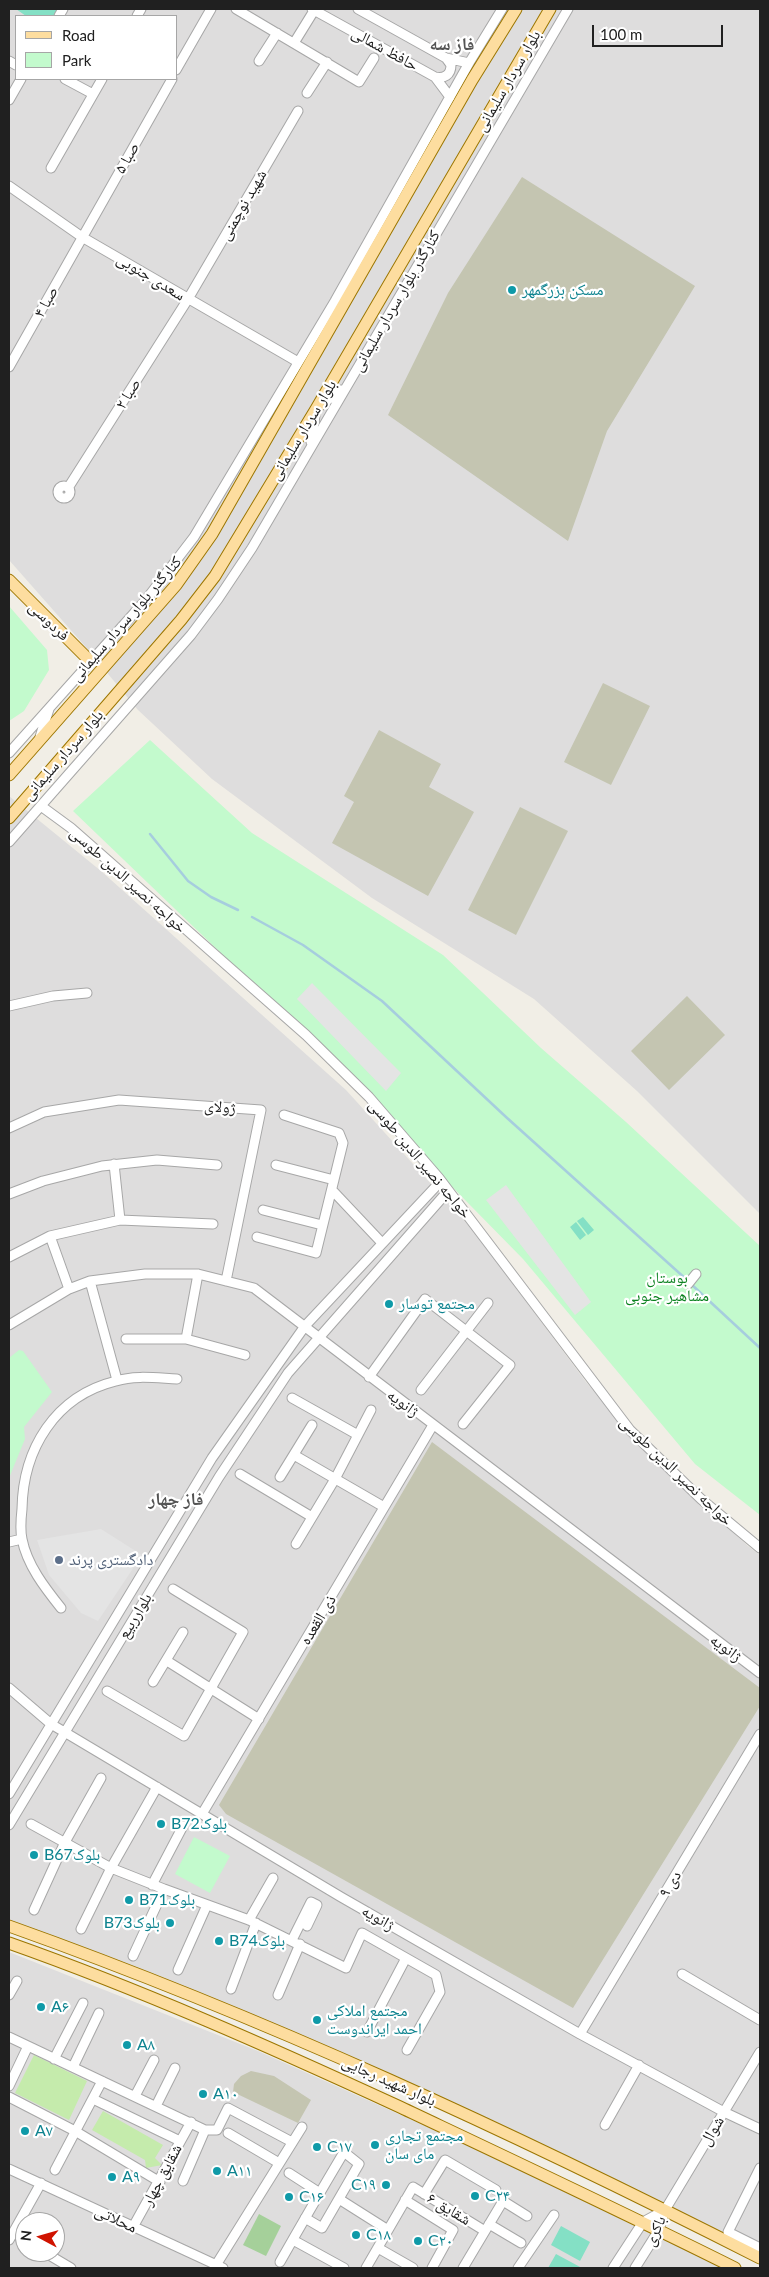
<!DOCTYPE html>
<html>
<head>
<meta charset="utf-8">
<style>
  body { margin:0 }
  #map { position:relative; width:769px; height:2277px; overflow:hidden; background:#f1eee6; font-family:Lato,sans-serif }
  canvas { display:block }
  .frame { position:absolute; inset:0; border:10px solid #202020; pointer-events:none }
  .legend { position:absolute; left:15px; top:15px; width:162px; height:65px; box-sizing:border-box; background:#fff; border:1px solid #a6a6a6; margin:0; padding:6px 9px; list-style:none; font-size:15px; color:#202020 }
  .legend li { display:flex; align-items:center; gap:10px; height:25px }
  .legend b { width:25px; border:1px solid #a6a6a6 }
  .north { position:absolute; left:15px; top:2212px; width:50px; height:50px; box-sizing:border-box; background:#fff; border:1px solid #a6a6a6; border-radius:50%; rotate:276deg; font-size:14px; font-weight:700; line-height:20px; text-align:center; color:#202020 }
  .north::after { content:''; display:block; margin:auto; width:18px; height:22px; background:#d01300; clip-path:polygon(50% 0,100% 100%,50% 72%,0 100%) }
  .scale { position:absolute; left:592px; top:25px; width:131px; height:22px; box-sizing:border-box; border:2px solid #202020; border-top:0; padding-left:6px; font-size:15px; line-height:18px; white-space:nowrap; color:#202020; -webkit-text-stroke:4px #fff; paint-order:stroke }
</style>
</head>
<body>
<div id="map">
<canvas width="769" height="2277"></canvas>
<div class="frame"></div>
<ul class="legend">
<li><b style="height:6px;background:#fddd9f"></b>Road</li>
<li><b style="height:14px;background:#c3facd"></b>Park</li>
</ul>
<div class="north">N</div>
<div class="scale">100 m</div>
</div>
<script>
const ctx = document.querySelector('canvas').getContext('2d');
ctx.lineJoin = 'round';
function paint(path, color) { ctx.fillStyle = color; ctx.fill(path, 'evenodd'); }
function strokePath(path, color, width, dash) { ctx.strokeStyle = color; ctx.lineWidth = width; ctx.lineCap = dash ? 'butt' : 'round'; ctx.setLineDash(dash || []); ctx.stroke(path); }
function drawText(font, color, halo, rows, align = 'center') {
  ctx.font = font + ' Lato,"Noto Naskh Arabic",sans-serif'; ctx.lineWidth = 4.5; ctx.setLineDash([]); ctx.textBaseline = 'middle'; ctx.strokeStyle = halo; ctx.fillStyle = color; for (const [text, x, y, turn = 0] of rows) {
    ctx.save(); ctx.translate(x, y); ctx.rotate((+turn || 0) * Math.PI / 180); ctx.textAlign = isNaN(turn) ? turn : align; if (halo) ctx.strokeText(text, 0, 0); ctx.fillText(text, 0, 0); ctx.restore();
  }
}
paint(new Path2D(`
  M9,9h751v1205l-123,-123 -103,-92 -162,-101 -160,-119 -74,-69 -54,-65 -75,-85zM16,16h160v63h-160z
  M9,796l92,75 245,219 126,139 114,153 72,82 90,82 12,9v701l-394,-181 -357,-152z
  M9,1952l249,99 201,90 264,127h-714zM25,2222h30v30h-30z`), '#dedddd');
paint(new Path2D(`
  M522,177l173,109 -88,145 -39,110 -180,-126 60,-122z
  M603,683l47,23 -39,79 -47,-23z
  M379,730l62,34 -12,23 45,25 -46,84 -96,-53 22,-41 -10,-6z
  M520,807l48,24 -52,104 -48,-25z
  M687,996l38,39 -56,55 -38,-39z
  M432,1442l328,246v18l-187,302 -347,-194 -7,-9z
  M251,2071l23,5 37,24 -13,23 -65,-31 1,-8 7,-8z`), '#c4c5b1');
paint(new Path2D(`
  M34,2055l53,26 -18,39 -54,-27z
  M103,2111l60,34 -8,13 7,7 -16,3 -1,-8 -53,-30z`), '#c5ebac');
paint(new Path2D(`
  M259,2214l22,12 -15,30 -23,-11z`), '#a5d09a');
paint(new Path2D(`
  M9,606l38,44 2,20 -25,41 -15,10z
  M150,740l102,93 191,122 98,93 85,74 134,124v269l-65,-51 -172,-205 -272,-277 -178,-171z
  M19,1350l4,1 29,41 -28,35 1,12 -16,39v-120z
  M194,1837l36,19 -20,37 -35,-19z`), '#c3facd');
paint(new Path2D(`
  M16,9h43l-5,7h-28z
  M583,1217l11,13 -6,5 -11,-14z
  M576,1222l10,13 -6,5 -10,-13z
  M561,2226l29,16 -10,19 -29,-16z
  M556,2254l26,14h-34z`), '#84e0c5');
paint(new Path2D(`
  M312,983l89,90 -15,18 -89,-92z
  M506,1185l85,117 -16,13 -89,-115z
  M101,1529l41,26 -44,66 -17,-8 -32,-38 -12,-35z`), '#e4e4e4');
strokePath(new Path2D(`
  M150,834l38,47 23,16 27,13
  M252,917l51,28 79,56 124,116 181,163
  M691,1284l69,64`), '#a6cdde', 2.5);
const minor = new Path2D(`
  M236,9l123,73 15,-24
  M312,9l123,68 15,20
  M358,9l88,49 23,5
  M59,16l4,-7
  M137,16l4,-7
  M294,43l21,-34
  M9,61l7,4
  M259,61l18,-28
  M176,70l35,-61
  M435,77c9,2 16,-2 16,-12l-5,-7
  M65,79l28,15
  M307,93l20,-31
  M9,100l12,-21
  M51,168l51,-89
  M9,186l73,51 216,125
  M9,367l163,-288
  M311,442l5,-33 25,-19
  M58 492a6 6 0 1 1 12 0a6 6 0 1 1-12 0Z
  M68,488l120,-189 110,-188
  M40,737l9,-28
  M9,753l136,-152 49,-64 141,-236 134,-238 33,-54
  M41,806l30,22 235,207 63,62 70,81 191,252 71,69 59,49
  M9,842l182,-207 27,-36 34,-51 316,-539
  M9,1006l44,-10 34,-3
  M9,1128l35,-16 75,-12 142,10 -35,171
  M114,1164l6,56
  M276,1165l58,15
  M332,1190l50,53
  M9,1194l34,-13 59,-15 55,-6 60,5
  M263,1210l59,15
  M50,1236l19,53
  M257,1237l59,16 27,-110 -4,-10 -55,-18
  M9,1257l41,-21 70,-16 93,4
  M90,1281l27,99
  M688,1284l8,-10
  M9,1325l60,-36 21,-8 55,-7h53l56,14 506,385
  M126,1339h60l59,16
  M186,1339l12,-65
  M369,1377l56,-78 85,66 -47,59
  M421,1390l67,-87
  M292,1398l66,37
  M294,1455l90,52
  M240,1474l72,43
  M280,1477l32,-52
  M9,1542l13,-3
  M296,1544l39,-65 36,-69
  M61,1608c-16,-20 -34,-43 -39,-69 -2,-9 -1,-21 0,-30 1,-60 33,-113 94,-128 19,-6 40,-3 61,-2
  M167,1661l92,58
  M153,1682l30,-50
  M9,1688l42,36 290,173 239,137 144,78 36,17
  M107,1691l77,45 59,-104 -70,-43
  M9,1794l203,-336 93,-132 136,-145
  M202,1814l231,-389
  M31,1824l80,44 53,21 85,31 97,48 16,-35 74,42 4,17 -33,58
  M9,1825l210,-348 69,-104 160,-182
  M152,1885l31,-59
  M34,1910l31,-68 36,-64
  M249,1920l24,-42
  M81,1929l30,-61 46,-81
  M292,1940l19,-38 6,3 -10,21
  M133,1956l31,-67
  M178,1970l29,-65
  M682,1974l78,46
  M231,1989l25,-66
  M9,1995l8,-14
  M278,1995l22,-51
  M367,2032l39,-74
  M580,2034l180,-300
  M9,2037l196,93h12l11,-22 64,34
  M54,2059l29,-56
  M73,2067l26,-54
  M9,2086l19,-40
  M135,2096l19,-36
  M9,2097l66,34 85,51
  M93,2099l87,42
  M156,2106l19,-38
  M605,2125l34,-60
  M228,2133l51,30
  M760,2168l-32,64 32,16
  M9,2169l214,99
  M55,2170l47,-89
  M289,2173l31,20
  M183,2181l22,-51
  M424,2194l21,-34 51,30
  M339,2199l49,31
  M405,2200l48,30 -21,38
  M489,2224l32,19
  M133,2227l58,-105
  M14,2232l11,8
  M9,2240l32,-57
  M293,2240l51,28
  M378,2248l35,20
  M44,2252l27,16
  M280,2262c21,-37 42,-73 64,-110l15,12 -37,64 -17,-10
  M216,2265l86,-138
  M366,2268l47,-81 72,44
  M463,2268l40,-67 24,15
  M518,2268l36,-53
  M613,2268l30,-46 22,-12
  M635,2268l24,-38 6,-20 95,-158`);
const major = new Path2D(`
  M9,580l81,81
  M9,775l167,-190 36,-51 260,-454 44,-71
  M9,818l172,-198 34,-44 101,-167 234,-400
  M9,1926c258,92 507,208 751,332
  M9,1943c133,47 263,105 391,164 112,53 225,106 335,161`);
strokePath(minor, '#a7a7a7', 11);
strokePath(major, '#9c7600', 13);
strokePath(minor, '#fff', 9);
strokePath(major, '#fddd9f', 11);
for (const [x, y, r, color] of [
  [512,290,5,"#0f9aa8"],
  [389,1304,5,"#0f9aa8"],
  [59,1560,5,"#5c6f8a"],
  [161,1824,5,"#0f9aa8"],
  [34,1855,5,"#0f9aa8"],
  [129,1900,5,"#0f9aa8"],
  [170,1923,5,"#0f9aa8"],
  [219,1941,5,"#0f9aa8"],
  [41,2007,5,"#0f9aa8"],
  [317,2020,5,"#0f9aa8"],
  [127,2045,5,"#0f9aa8"],
  [203,2094,5,"#0f9aa8"],
  [25,2131,5,"#0f9aa8"],
  [375,2145,5,"#0f9aa8"],
  [317,2147,5,"#0f9aa8"],
  [217,2171,5,"#0f9aa8"],
  [112,2177,5,"#0f9aa8"],
  [386,2185,5,"#0f9aa8"],
  [475,2196,5,"#0f9aa8"],
  [289,2197,5,"#0f9aa8"],
  [356,2235,5,"#0f9aa8"],
  [418,2241,5,"#0f9aa8"]
]) { const dot = new Path2D(); dot.arc(x, y, r, 0, 2 * Math.PI); ctx.fillStyle = color; ctx.fill(dot); strokePath(dot, '#fff', 2); }
drawText('16px', '#202020', '#fff', [
  ["حافظ شمالی",385,49,29],
  ["بلوار سردار سلیمانی",508,81,-60],
  ["صبا ۵",127,158,-60],
  ["شهید نوچمنی",243,205,-60],
  ["سعدی جنوبی",151,277,31],
  ["کنارگذر بلوار سردار سلیمانی",396,301,-60],
  ["صبا ۴",46,302,-61],
  ["صبا ۲",128,394,-58],
  ["بلوار سردار سلیمانی",303,430,-59],
  ["کنارگذر بلوار سردار سلیمانی",126,619,-49],
  ["فردوسی",49,621,44],
  ["بلوار سردار سلیمانی",63,755,-49],
  ["خواجه نصیر الدین طوسی",128,880,42],
  ["ژولای",220,1107,4],
  ["خواجه نصیر الدین طوسی",420,1159,50],
  ["ژانویه",403,1403,36],
  ["خواجه نصیر الدین طوسی",676,1471,44],
  ["بلوارربیع",135,1616,-59],
  ["ذی القعده",318,1620,-59],
  ["ژانویه",726,1648,37],
  ["۹ دی",670,1884,-59],
  ["ژانویه",378,1918,30],
  ["بلوار شهید رجایی",389,2081,24],
  ["شوال",712,2131,-59],
  ["شقایق چهار",162,2175,-62],
  ["شقایق ۶",449,2209,31],
  ["محلاتی",116,2219,25],
  ["باکری",655,2231,-66]
]);
drawText('16px', '#0d838f', '#fff', [
  ["مسکن بزرگمهر",522,290],
  ["مجتمع توسار",399,1304],
  ["B72بلوک",171,1824],
  ["B67بلوک",44,1855],
  ["B71بلوک",139,1900],
  ["B73بلوک",160,1923,"right"],
  ["B74بلوک",229,1941],
  ["A۶",51,2007],
  ["مجتمع املاکی",327,2011],
  ["احمد ایراندوست",327,2029],
  ["A۸",137,2045],
  ["A۱۰",213,2094],
  ["A۷",35,2131],
  ["مجتمع تجاری",385,2136],
  ["مای سان",385,2154],
  ["C۱۷",327,2147],
  ["A۱۱",227,2171],
  ["A۹",122,2177],
  ["C۱۹",376,2185,"right"],
  ["C۲۴",485,2196],
  ["C۱۶",299,2197],
  ["C۱۸",366,2235],
  ["C۲۰",428,2241]
], 'left');
drawText('16px', '#0a811f', '#fff', [
  ["بوستان",667,1278],
  ["مشاهیر جنوبی",667,1296]
]);
drawText('16px', '#4e5e75', '#fff', [
  ["دادگستری پرند",69,1560]
], 'left');
drawText('bold 18px', '#535353', '#fff', [
  ["فاز سه",452,44],
  ["فاز چهار",176,1499]
]);
</script>
</body>
</html>
